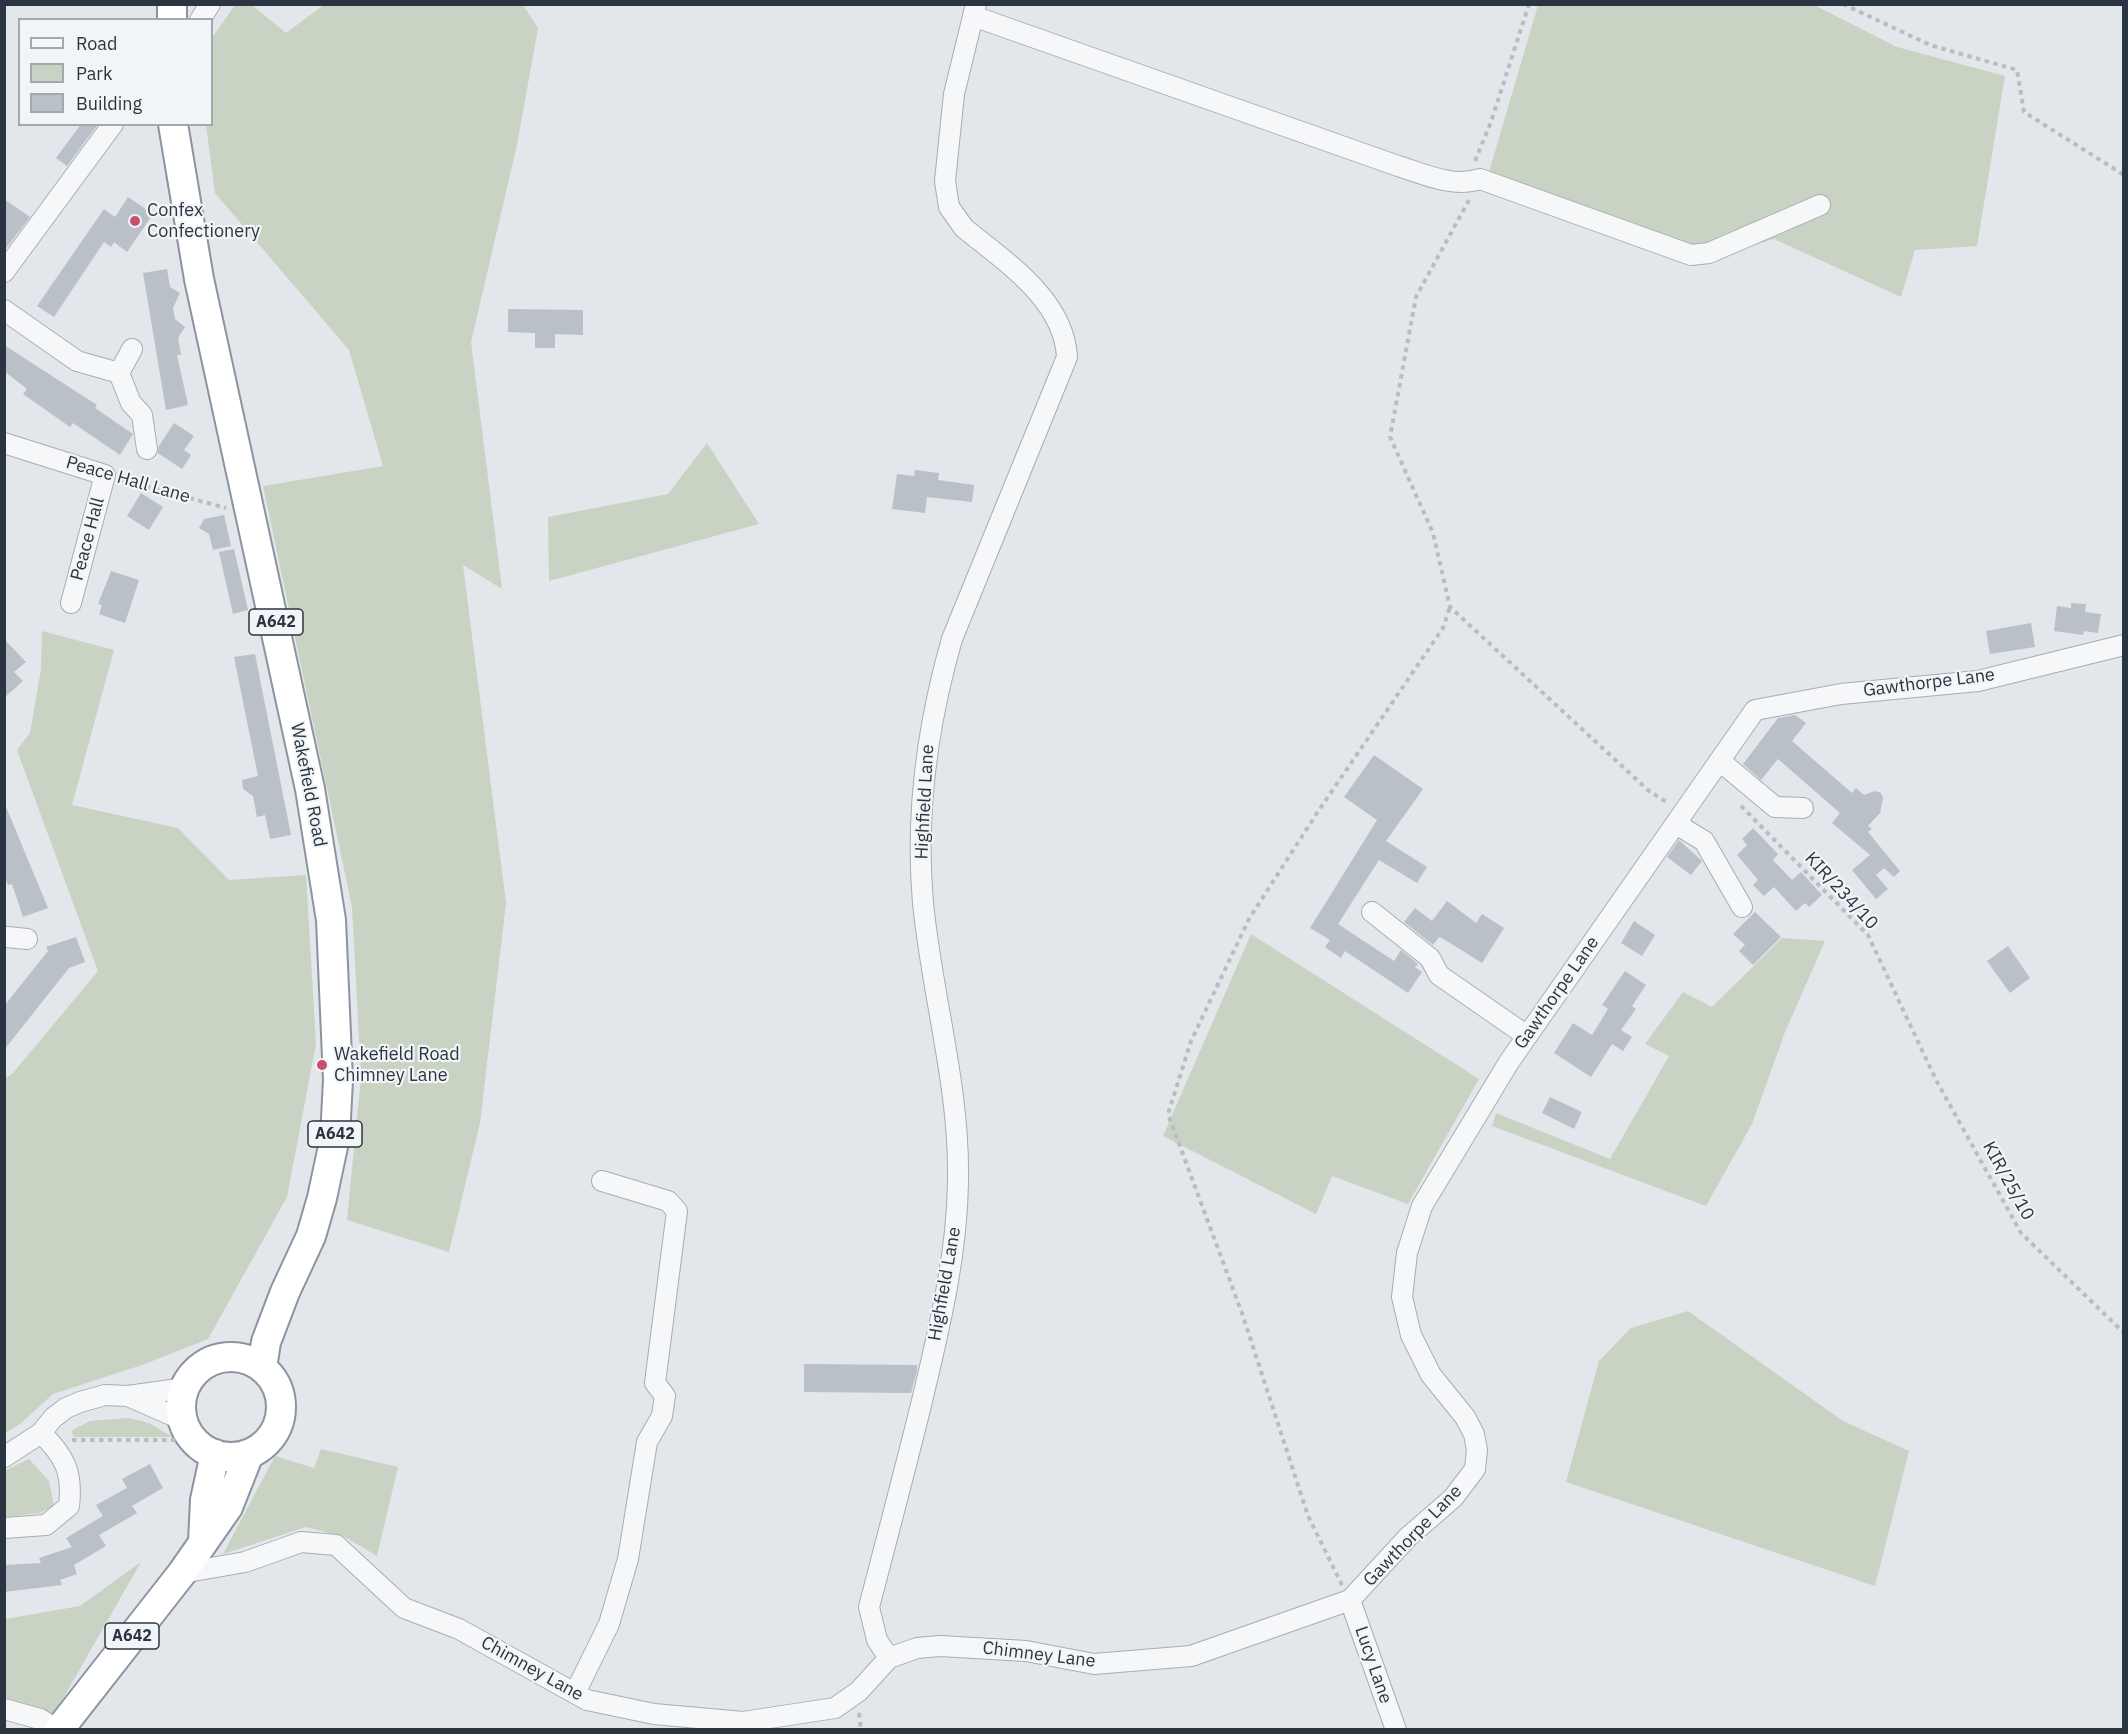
<!DOCTYPE html>
<html>
<head>
<meta charset="utf-8">
<style>
  body { margin:0 }
  #map { position:relative; width:2128px; height:1734px; overflow:hidden; background:#e3e6ea; font-family:"IBM Plex Sans",sans-serif }
  canvas { display:block }
  .frame { position:absolute; inset:0; border:6px solid #2b3541; pointer-events:none }
  .legend { position:absolute; left:18px; top:18px; width:195px; height:108px; box-sizing:border-box; background:#f2f5f7; border:2px solid #a2a8ae; margin:0; padding:8px 10px; list-style:none; font-size:18px; color:#2b3541 }
  .legend li { display:flex; align-items:center; gap:12px; height:30px }
  .legend b { width:30px; border:2px solid #a2a8ae }
</style>
</head>
<body>
<div id="map">
<canvas width="2128" height="1734"></canvas>
<div class="frame"></div>
<ul class="legend">
<li><b style="height:8px;background:#f5f7f9"></b>Road</li>
<li><b style="height:16px;background:#c9d3c4"></b>Park</li>
<li><b style="height:16px;background:#bac0c7"></b>Building</li>
</ul>
</div>
<script>
const ctx = document.querySelector('canvas').getContext('2d');
ctx.lineJoin = 'round';
function paint(path, color) { ctx.fillStyle = color; ctx.fill(path, 'evenodd'); }
function strokePath(path, color, width, dash) { ctx.strokeStyle = color; ctx.lineWidth = width; ctx.lineCap = dash ? 'butt' : 'round'; ctx.setLineDash(dash || []); ctx.stroke(path); }
function drawText(font, color, halo, rows, align = 'center') {
  ctx.font = font + ' "IBM Plex Sans",sans-serif'; ctx.lineWidth = 4.5; ctx.setLineDash([]); ctx.textBaseline = 'middle'; ctx.strokeStyle = halo; ctx.fillStyle = color; for (const [text, x, y, turn = 0] of rows) {
    ctx.save(); ctx.translate(x, y); ctx.rotate((+turn || 0) * Math.PI / 180); ctx.textAlign = isNaN(turn) ? turn : align; if (halo) ctx.strokeText(text, 0, 0); ctx.fillText(text, 0, 0); ctx.restore();
  }
}
paint(new Path2D(`
  M325,4l198,1 15,23 -21,117 -46,197 31,247 -39,-24 43,338 -26,220 -31,129 -102,-32 14,-143 -9,-170 -89,-421 120,-20 -34,-116 -134,-157 -9,-68 6,-1v-86l23,-33h17l34,28z
  M1538,5h276l83,42 108,29 -28,170 -62,4 -14,47 -127,-58 -80,24 -210,-74z
  M707,443l52,81 -210,57 -1,-64 120,-23z
  M42,631l72,19 -42,155 106,23 51,52 77,-5 10,169 -29,153 -79,142 -63,25 -92,30 -33,30 -15,9v-355l7,-4 86,-103 -81,-221 13,-17 11,-64z
  M1251,934l228,145 -71,125 -76,-28 -16,38 -153,-78z
  M1782,938l43,3 -40,91 -33,92 -46,82 -214,-80 4,-13 114,46 59,-103 -24,-12 38,-52 29,15z
  M1688,1311l155,110 66,30 -34,135 -309,-104 33,-121 32,-33z
  M129,1418l20,5 24,14h-99l-3,-6 19,-10z
  M321,1449l77,18 -21,89 -32,-19 -39,-10 -83,27 52,-98 39,12z
  M29,1459l20,22 5,25 -14,7 -35,4 -1,-46z
  M141,1562l-92,161 -44,-20v-84l75,-13z`), '#c9d3c4');
paint(new Path2D(`
  M81,124h17l-31,42 -11,-8z
  M128,197l25,17 -26,38 -13,-10 -3,5 -7,-5 -50,75 -17,-11 67,-97 11,8z
  M4,199l26,18 -26,34z
  M167,269l3,18 10,6 -7,15 2,11 10,8 -7,11 3,17h-4l11,50 -22,5 -23,-137z
  M508,309l75,1v25l-28,-1v14h-20v-15l-27,-1z
  M4,345l93,60 -2,3 38,26 -13,21 -47,-32 -3,4 -47,-33 4,-5 -23,-18z
  M174,423l20,13 -10,14 7,5 -9,14 -24,-16 1,-7z
  M915,470l24,3 -1,7 36,5 -2,17 -45,-5 -2,16 -33,-4 5,-35 17,2z
  M141,493l22,14 -14,23 -22,-14z
  M224,515l7,31 -18,4 -4,-16 -10,-6 5,-9z
  M234,549l14,61 -15,4 -14,-62z
  M111,571l28,9 -14,43 -26,-9 3,-9 -4,-1z
  M2071,603l15,1 -1,8 16,2 -3,19 -14,-2 -1,4 -29,-4 3,-25 14,2z
  M2031,623l4,24 -45,7 -4,-23z
  M4,639l22,23 -12,10 9,9 -19,17z
  M255,654l36,181 -21,4 -5,-24 -8,2 -4,-21 -10,-7 -1,-9 16,-4 -24,-119z
  M1795,715l11,8 -14,18 60,52 4,-5 8,7 11,-4 6,2 2,5 -3,15 -12,13 4,3 -4,3 32,39 -6,6 -10,-9 -8,7 12,14 -12,10 -24,-29 18,-15 -38,-32 8,-10 -62,-54 -17,21 -18,-16 35,-46z
  M1374,755l49,34 -37,52 41,26 -10,16 -38,-23 -41,64 56,37 7,-11 17,14 -3,3 7,5 -14,21 -63,-42 -4,7 -16,-11 5,-7 -20,-12 67,-108 -33,-23z
  M4,802l44,106 -25,9 -11,-33 -4,1 -4,-10z
  M1753,828l25,26 -5,6 19,20 9,-8 21,23 -13,12 -4,-4 -9,8 -22,-24 -10,9 -11,-11 5,-5 -21,-25 10,-10 -5,-6z
  M1679,840l23,21 -11,14 -24,-18z
  M1447,901l29,22 6,-9 22,14 -22,35 -40,-25 -3,-1 -6,8 -29,-23 11,-14 17,13z
  M1755,912l26,25 -28,28 -14,-14 6,-6 -12,-11z
  M1634,921l21,14 -13,21 -21,-13z
  M76,937l9,25 -16,6 -65,82v-44l44,-55 -2,-4z
  M2008,946l22,32 -20,15 -23,-32z
  M1625,971l21,14 -14,21 4,3 -15,21 11,7 -9,14 -11,-7 -21,33 -37,-24 19,-30 19,12 16,-26 -6,-4z
  M1550,1097l32,15 -8,17 -32,-16z
  M804,1364l113,1v6l-6,22 -107,-1z
  M150,1464l13,24 -31,18 5,7 -38,22 7,11 -32,19 3,9 -17,6 2,5 -58,7v-27l37,-2 -2,-5 33,-11 -6,-9 37,-22 -7,-11 31,-17 -5,-9z`), '#bac0c7');
const minor = new Path2D(`
  M973,16l425,150c26,8 55,22 82,13l211,76 18,-2 111,-48
  M200,20l10,-16
  M4,272l109,-148
  M4,310l73,51 42,12
  M132,349l-13,24 12,30 11,12 5,34
  M4,443l101,32 -34,128
  M1720,761l55,46 28,1
  M1676,824l28,17 38,66
  M1372,912l58,46 9,17 88,61
  M7,937l20,2
  M128,1396l55,24
  M4,1457l37,-24 12,-15 13,-10 14,-6 25,-7 23,1 57,-8
  M4,1528l42,-3 23,-19c4,-33 -4,-50 -28,-73
  M182,1573l63,-11 56,-20 35,3 68,63 55,21 128,71 67,14 89,8 92,-14 24,-17 30,-33 28,-10 23,-2 86,5 68,13 97,-8 159,-56 58,-63 45,-39 22,-29 2,-19 -3,-16 -9,-17 -34,-42 -20,-40 -9,-38 5,-44 15,-47 87,-144 246,-352 86,-16 137,-13 146,-36
  M1350,1600l46,130
  M889,1658l-12,-18 -8,-33c18,-69 36,-137 53,-206 17,-72 35,-144 36,-219 2,-95 -26,-186 -35,-279 -8,-91 4,-177 29,-264l115,-282c-3,-58 -63,-96 -103,-129l-15,-21 -4,-26 9,-87 22,-90
  M575,1693l34,-69 19,-65 19,-117 15,-26 3,-20 -10,-13 22,-172 -9,-10 -66,-20
  M4,1709l36,10 18,11`);
const highway = new Path2D(`
  M172,4v16
  M173,124l26,155 111,510 21,131 7,160 -3,57 -13,61 -11,38 -26,56 -19,50 -4,26
  M181 1407a50 50 0 1 1 100 0a50 50 0 1 1-100 0Z
  M203,1541l2,-41 10,-46
  M59,1730l123,-157 46,-66 21,-53`);
strokePath(minor, '#a8adb4', 22);
strokePath(highway, '#8b95a0', 32);
strokePath(new Path2D(`
  M1843,4l87,41 87,25 7,42 100,63
  M1475,161l16,-39 38,-118
  M1469,200l-53,97 -26,140 43,96 17,74 199,184 19,12
  M120,479l106,29
  M1741,806l127,129 68,145 85,153 103,100
  M72,1440h121
  M1342,1585l-34,-69 -65,-200 -75,-202 23,-73 58,-122 68,-106 126,-185 7,-21
  M859,1713l2,17`), '#b8bdc2', 4, [4.5, 4.5]);
strokePath(minor, '#f5f7f9', 20);
strokePath(highway, '#fff', 28);
for (const [x, y, r, color] of [
  [135,221,6,"#c7506b"],
  [322,1065,6,"#c7506b"]
]) { const dot = new Path2D(); dot.arc(x, y, r, 0, 2 * Math.PI); ctx.fillStyle = color; ctx.fill(dot); strokePath(dot, '#f2f5f7', 2); }
for (const [x, y, w] of [
  [276,622,54],
  [335,1134,54],
  [132,1636,54]
]) { const box = new Path2D(); box.roundRect(x - w / 2, y - 13, w, 26, 4.5); ctx.fillStyle = '#f2f5f7'; ctx.fill(box); strokePath(box, '#2b3541', 1.5); }
drawText('bold 16px', '#2b3541', null, [
  ["A642",276,622],
  ["A642",335,1134],
  ["A642",132,1636]
]);
drawText('18px', '#2b3541', '#f2f5f7', [
  ["Confex",147,211],
  ["Confectionery",147,232],
  ["Wakefield Road",334,1055],
  ["Chimney Lane",334,1076]
], 'left');
drawText('18px', '#2b3541', '#f2f5f7', [
  ["Peace Hall Lane",128,480,16],
  ["Peace Hall",88,539,-75],
  ["Gawthorpe Lane",1929,683,-7],
  ["Wakefield Road",308,785,79],
  ["Highfield Lane",925,802,-87],
  ["KIR/234/10",1841,891,47],
  ["Gawthorpe Lane",1557,993,-55],
  ["KIR/25/10",2008,1181,61],
  ["Highfield Lane",945,1284,-80],
  ["Gawthorpe Lane",1413,1536,-46],
  ["Chimney Lane",1039,1655,7],
  ["Lucy Lane",1373,1665,71],
  ["Chimney Lane",532,1669,29]
]);
</script>
</body>
</html>
